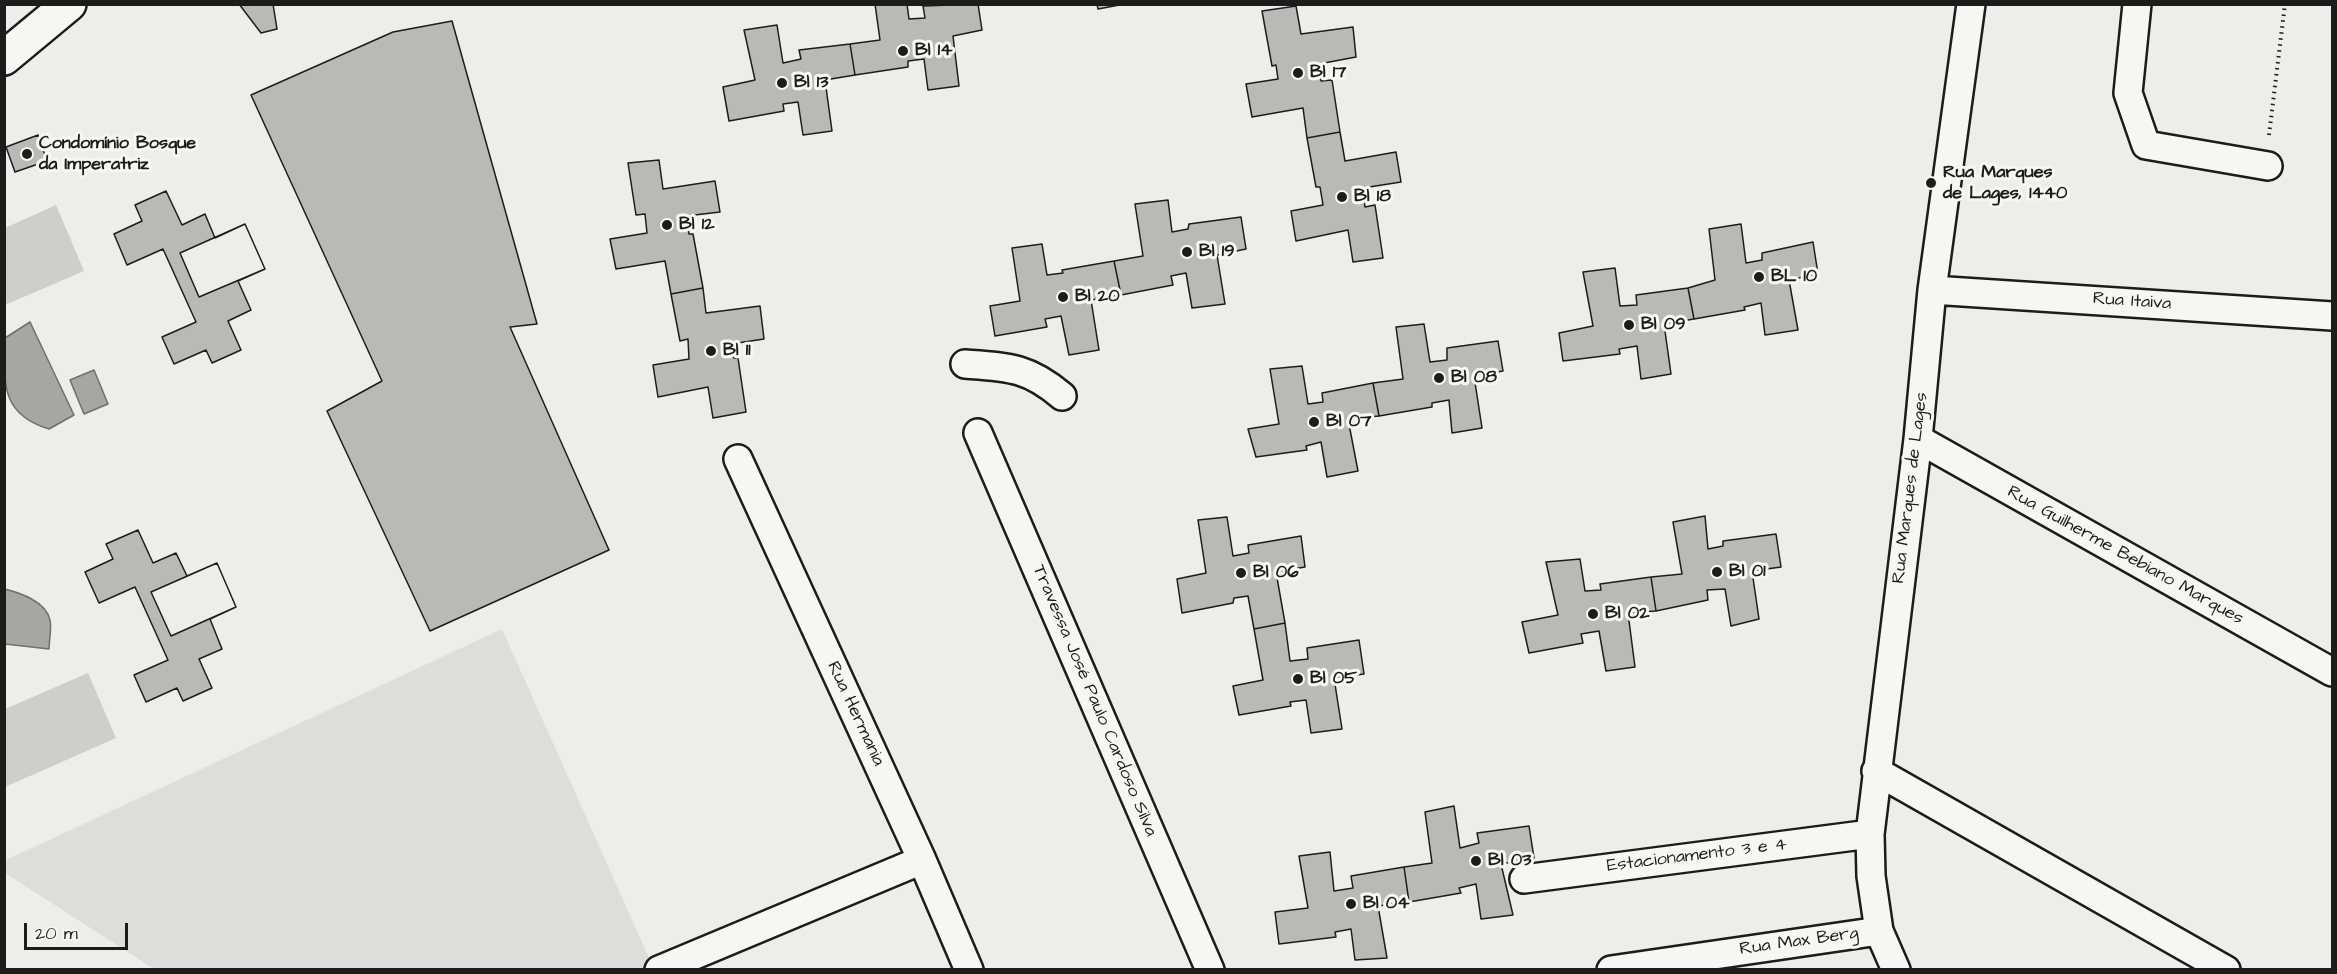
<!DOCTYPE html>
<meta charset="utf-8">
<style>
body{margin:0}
#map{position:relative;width:2337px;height:974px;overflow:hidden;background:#edede9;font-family:"Architects Daughter",sans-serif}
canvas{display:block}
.frame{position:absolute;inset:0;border:6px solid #1c1c1c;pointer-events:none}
.scale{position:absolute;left:24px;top:923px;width:104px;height:27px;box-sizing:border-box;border:3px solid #1c1c1c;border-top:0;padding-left:8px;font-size:18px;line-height:21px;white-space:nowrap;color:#1c1c1c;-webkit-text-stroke:4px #f6f6f2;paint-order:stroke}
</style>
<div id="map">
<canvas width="2337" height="974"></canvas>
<div class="frame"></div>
<div class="scale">20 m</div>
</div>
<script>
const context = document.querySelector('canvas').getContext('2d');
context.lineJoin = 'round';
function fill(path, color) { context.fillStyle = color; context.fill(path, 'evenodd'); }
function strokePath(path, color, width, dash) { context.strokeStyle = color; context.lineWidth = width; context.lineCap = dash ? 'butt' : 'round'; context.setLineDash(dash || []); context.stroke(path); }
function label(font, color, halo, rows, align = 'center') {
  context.font = font + ' "Architects Daughter",sans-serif'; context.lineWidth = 6; context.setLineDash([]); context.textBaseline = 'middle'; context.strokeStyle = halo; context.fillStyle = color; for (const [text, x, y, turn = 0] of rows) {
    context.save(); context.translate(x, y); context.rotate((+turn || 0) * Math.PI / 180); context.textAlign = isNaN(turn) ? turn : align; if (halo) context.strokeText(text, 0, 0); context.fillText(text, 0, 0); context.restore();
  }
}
const built = new Path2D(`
 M502 629 654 969H154L5 873 4 861Z`);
const green = new Path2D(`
 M56 205 84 271 5 305V228Z
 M88 673 116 738 5 787V709Z`);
const water = new Path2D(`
 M30 322 74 415 49 429C0 414 4 383 5 338Z
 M94 370 108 404 84 414 70 380Z
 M5 589C20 593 46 601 50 620 52 628 49 641 49 649L5 644Z`);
const building = new Path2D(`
 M239 4H273L277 29 261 33Z
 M875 4H907L909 19 925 18 923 6 978 4 982 30 953 36 959 86 928 90 924 59 908 61V67L855 75 850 44 880 40Z
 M1097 4H1125L1098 9Z
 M1296 6 1301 34 1353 27 1356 57 1319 64 1321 81 1332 80 1340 132 1307 138 1303 108 1252 117 1246 84 1278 79 1276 65 1272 66 1262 11Z
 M452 21 537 324 510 327 609 550 430 631 327 411 382 381 251 95 393 32Z
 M777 25 783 63 801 59 799 50 850 44 855 75 825 80 832 131 803 135 798 102 783 104 784 111 729 121 723 87 755 80 744 30Z
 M1340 132 1345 161 1396 152 1401 182 1363 188 1365 207 1375 205 1383 258 1353 262 1348 230 1296 241 1291 211 1323 205 1320 187H1316L1307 138Z
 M38 135 47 161 15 172 6 147Z
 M659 160 663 189 715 181 720 212 686 216 689 234H693L703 288 671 294 665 261 616 269 610 239 647 233 645 214 636 215 628 163Z
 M166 191 182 225 205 214 215 238 245 224 265 269 238 281 251 310 228 321 241 350 212 363 206 350 174 364 162 337 196 322 163 249 127 265 114 234 142 221 135 205Z
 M1168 200 1172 232 1188 229 1189 224 1241 217 1246 249 1217 255 1225 304 1192 308 1186 273 1171 276 1173 285 1121 295 1114 261 1143 256 1135 204Z
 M245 224 265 269 199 297 180 253Z
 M1741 224 1746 263 1762 260V253L1813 242 1818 274 1789 280 1798 330 1765 335 1761 303 1744 307 1745 310 1694 319 1688 288 1715 280 1709 229Z
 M1042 244 1047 275 1063 273 1062 270 1114 261 1121 295 1091 300 1099 350 1069 355 1061 316 1045 319 1047 327 995 336 990 306 1020 301 1012 248Z
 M1615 268 1620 306 1637 305 1636 295 1688 288 1694 319 1664 324 1671 374 1641 379 1637 346 1619 349 1620 354 1563 361 1559 333 1593 326 1583 272Z
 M703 288 706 313 760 306 764 339 731 344 734 358H738L746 412 713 418 708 387 658 397 653 365 689 359 688 339 680 341 671 294Z
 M1424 324 1430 362 1447 360V348L1498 341 1503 371 1474 376 1482 428 1452 433 1449 400 1432 403V407L1379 416 1373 383 1403 379 1396 327Z
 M1302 366 1308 404 1323 402 1322 393 1373 383 1379 416 1348 419 1358 471 1327 477 1321 442 1306 446 1307 450 1256 457 1248 429 1279 424 1270 369Z
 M1705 516 1708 549 1723 546V541L1776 534 1781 567 1752 571 1759 619 1731 626 1725 589 1707 590 1708 600 1656 611 1651 577 1682 574 1673 522Z
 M1227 517 1233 556 1249 553 1248 545 1301 536 1305 567 1276 572 1285 623 1254 629 1248 596 1234 598 1233 603 1182 613 1177 579 1206 573 1198 520Z
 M138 530 153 563 176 553 187 576 217 563 236 607 210 619 222 649 199 659 212 688 183 701 177 688 146 702 134 675 168 660 135 587 99 603 85 572 113 559 106 544Z
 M1580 559 1585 591 1601 590 1600 584 1651 577 1656 611 1628 613 1635 667 1606 671 1599 631 1581 634 1583 643 1529 653 1522 622 1558 615 1546 562Z
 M217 563 236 607 171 636 151 592Z
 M1285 623 1290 661 1308 659 1307 648 1359 640 1364 674 1334 678 1342 729 1311 733 1306 700 1290 702 1291 706 1239 715 1233 686 1263 680 1254 629Z
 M1454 806 1460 848 1479 843 1477 833 1529 826 1534 858 1501 864 1513 915 1481 919 1476 884 1459 888 1461 893 1409 902 1404 867 1432 863 1425 812Z
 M1330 852 1334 891 1353 888 1351 876 1404 867 1409 902 1378 906 1387 958 1355 960 1351 929 1335 932 1336 937 1279 944 1275 912 1308 908 1299 856Z`);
const path = new Path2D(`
 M2269 135 2285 4`);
const street = new Path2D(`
 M2137 4 2128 93 2146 145 2268 166
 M1932 290 2332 316
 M965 364C1008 367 1028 367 1062 396
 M978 433 1210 970
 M1918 439 2332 672
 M738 459 922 860 969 970
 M1876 771 2226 970
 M1524 879 1870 834
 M659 970 922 860
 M1611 970 1879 931
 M1896 970 1879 931 1871 876 1870 834 1918 439 1932 290 1971 4`);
const secondary = new Path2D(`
 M4 58 69 4`);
const markers = [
 [903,51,6,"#1c1c1c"],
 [1298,73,6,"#1c1c1c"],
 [782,83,6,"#1c1c1c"],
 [27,154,6,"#1c1c1c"],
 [1931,183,6,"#1c1c1c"],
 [1342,197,6,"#1c1c1c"],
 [667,225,6,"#1c1c1c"],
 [1187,252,6,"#1c1c1c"],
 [1759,277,6,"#1c1c1c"],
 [1063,297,6,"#1c1c1c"],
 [1629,325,6,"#1c1c1c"],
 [711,351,6,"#1c1c1c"],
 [1439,378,6,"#1c1c1c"],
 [1314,422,6,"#1c1c1c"],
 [1717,572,6,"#1c1c1c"],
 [1241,573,6,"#1c1c1c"],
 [1593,614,6,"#1c1c1c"],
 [1298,679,6,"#1c1c1c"],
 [1476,861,6,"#1c1c1c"],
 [1351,904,6,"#1c1c1c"]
];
const poiNames = [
 ["Bl 14",915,51],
 ["Bl 17",1310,73],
 ["Bl 13",794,83],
 ["Condomínio Bosque",39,144],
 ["da Imperatriz",39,165],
 ["Rua Marques",1943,173],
 ["de Lages, 1440",1943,194],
 ["Bl 18",1354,197],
 ["Bl 12",679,225],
 ["Bl 19",1199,252],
 ["BL 10",1771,277],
 ["Bl 20",1075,297],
 ["Bl 09",1641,325],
 ["Bl 11",723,351],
 ["Bl 08",1451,378],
 ["Bl 07",1326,422],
 ["Bl 01",1729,572],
 ["Bl 06",1253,573],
 ["Bl 02",1605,614],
 ["Bl 05",1310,679],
 ["Bl 03",1488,861],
 ["Bl 04",1363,904]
];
const streetNames = [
 ["Rua Itaiva",2132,302,4],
 ["Rua Marques de Lages",1911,488,-83],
 ["Rua Guilherme Bebiano Marques",2125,556,29],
 ["Travessa José Paulo Cardoso Silva",1094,701,67],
 ["Rua Hermania",855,714,65],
 ["Estacionamento 3 e 4",1697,856,-7],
 ["Rua Max Berg",1799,942,-8]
];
fill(built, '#ddddda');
fill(green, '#cececb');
fill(water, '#a6a6a3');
strokePath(water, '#6f6f6d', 1.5);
fill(building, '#b9b9b6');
strokePath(building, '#1c1c1c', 1.5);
strokePath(street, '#1c1c1c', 32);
strokePath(secondary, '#1c1c1c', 38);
strokePath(path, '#1c1c1c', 4, [1.5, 4.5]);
strokePath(street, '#f6f6f2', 27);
strokePath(secondary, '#f6f6f2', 33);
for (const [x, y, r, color] of markers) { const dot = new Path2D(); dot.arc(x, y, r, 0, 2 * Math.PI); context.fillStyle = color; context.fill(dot); strokePath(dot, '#f6f6f2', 2); }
label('bold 18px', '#1c1c1c', '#f6f6f2', poiNames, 'left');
label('18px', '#1c1c1c', '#f6f6f2', streetNames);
</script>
